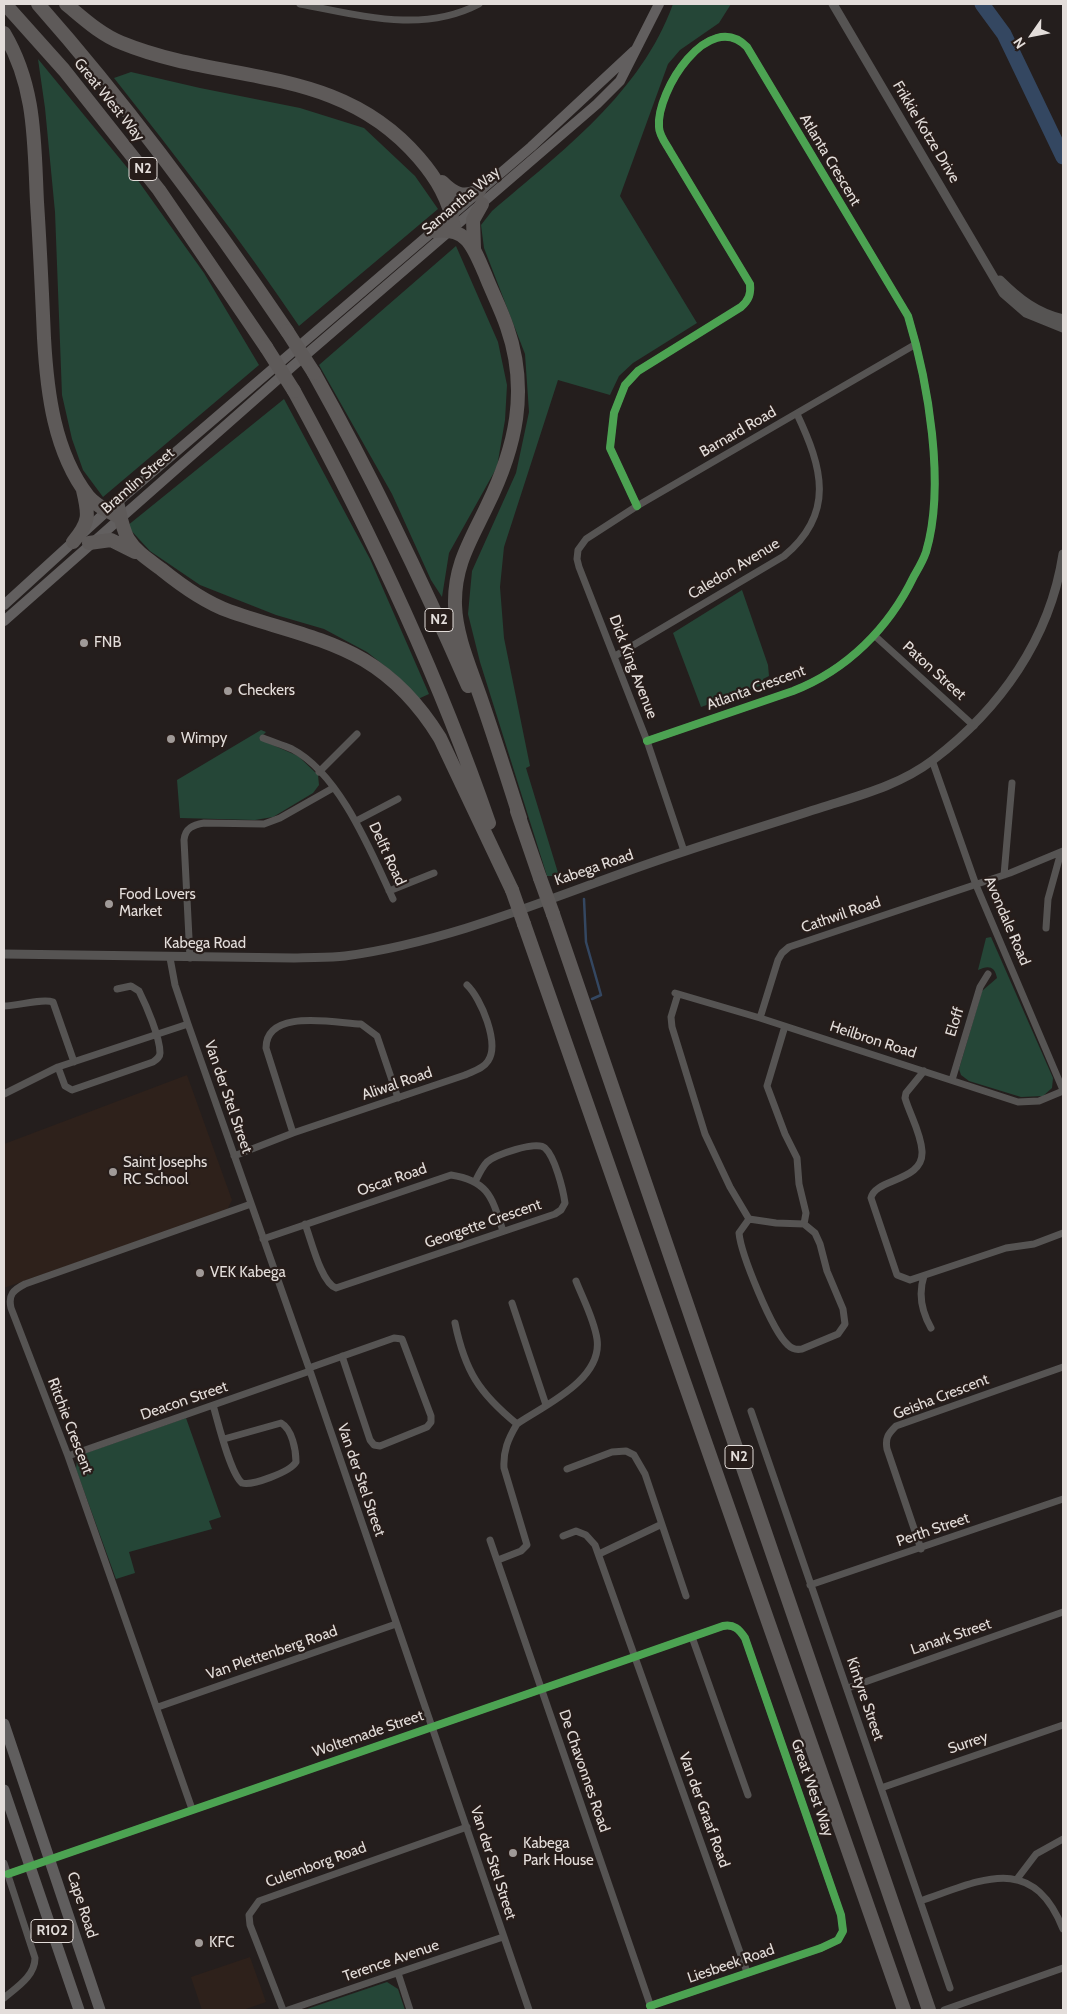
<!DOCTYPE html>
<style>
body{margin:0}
#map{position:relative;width:1067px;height:2014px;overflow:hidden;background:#241e1d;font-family:Cabin,sans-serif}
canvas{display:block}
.frame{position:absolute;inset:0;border:5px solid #e3ddda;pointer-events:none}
.north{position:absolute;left:1007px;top:10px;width:50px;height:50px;-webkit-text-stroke:4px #271d1a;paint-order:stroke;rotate:237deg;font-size:14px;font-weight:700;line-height:20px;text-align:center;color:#e3ddda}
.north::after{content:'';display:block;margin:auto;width:18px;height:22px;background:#e3ddda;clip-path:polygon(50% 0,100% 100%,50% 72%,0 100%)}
</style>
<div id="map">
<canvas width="1067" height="2014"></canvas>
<div class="frame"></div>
<div class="north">N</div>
</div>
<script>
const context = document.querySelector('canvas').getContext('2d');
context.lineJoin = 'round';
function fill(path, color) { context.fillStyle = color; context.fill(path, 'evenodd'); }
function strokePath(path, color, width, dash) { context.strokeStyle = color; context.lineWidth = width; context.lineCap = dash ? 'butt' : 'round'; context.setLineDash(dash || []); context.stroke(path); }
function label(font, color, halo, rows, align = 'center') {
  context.font = font + ' Cabin,sans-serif'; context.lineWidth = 4.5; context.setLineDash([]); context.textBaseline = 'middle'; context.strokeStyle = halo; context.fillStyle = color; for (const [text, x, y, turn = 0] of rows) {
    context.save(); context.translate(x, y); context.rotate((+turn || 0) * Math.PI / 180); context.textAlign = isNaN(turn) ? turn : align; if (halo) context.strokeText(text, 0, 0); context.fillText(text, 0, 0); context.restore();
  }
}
const built = new Path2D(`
 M187 1075 232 1200 227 1210 4 1288V1144Z
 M250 1957 266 2002 243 2010H202L191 1977Z`);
const green = new Path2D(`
 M673 4H731L719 23 680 50 668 64 620 196 697 323 633 363 619 376 610 395 558 380 504 547 500 587 504 638 530 766 526 768 559 876H547L480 662 468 614 472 571 516 473 529 412 525 354 484 248 481 225 492 211C561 152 641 93 673 4Z
 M38 59 139 182 204 273 259 365 103 497 83 470 72 439 62 395 55 212 45 108Z
 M131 72 200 88 300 108 364 128 415 176 438 209 299 326C241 240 178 159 114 78Z
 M456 246 498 342 507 385 505 420 497 467 449 553 442 597 431 580 392 494 319 365Z
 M284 399 370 559 429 694 418 699 395 674 367 652 324 629 276 615 200 585 150 551 127 526Z
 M742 590 768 665 769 676 763 679 765 684 701 707 673 633Z
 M261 730 266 732 259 739 298 756 318 775 319 785 313 793 273 817 255 820 180 818 177 780Z
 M991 937 1053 1078 1052 1088 1043 1096 1021 1097 969 1081 961 1075 959 1069 982 991 997 978C995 966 988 965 978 970L986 938Z
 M186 1418 221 1517 209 1521 212 1529 129 1552 135 1573 116 1579 76 1469 77 1460 83 1454Z
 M387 1982 398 1989 405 2010H304Z`);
const stream = new Path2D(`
 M584 899 586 942 601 995 592 999`);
const river = new Path2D(`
 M982 4 1004 34 1063 157`);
const minor = new Path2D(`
 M300 4C360 15 422 34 479 4
 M637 506 610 448 614 413 625 385 638 371 741 307C749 300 751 294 750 284L670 151C666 144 659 135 659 127 656 91 709 8 747 47L908 316C928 382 946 485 926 552 923 561 918 569 914 576 889 628 847 670 793 691L647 741
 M875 636 974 726
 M615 656 784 556C836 513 822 467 797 414
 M263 738C273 742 283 745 292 749 340 774 371 852 393 899
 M932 760 976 885 1063 1090
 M319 772 357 734
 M356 821 398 799
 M684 851 647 741 579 567 577 559 578 550 586 539 637 506 916 344
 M1004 875 1012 783
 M389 891 434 873
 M1046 928 1048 899 1061 852
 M170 958 175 985 188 1024 310 1371 529 2010
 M190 958 184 840C185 828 193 825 204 823L264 824 280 818 333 788
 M675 993 760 1018 1018 1102 1039 1101 1063 1091
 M678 994 671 1017 672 1027 705 1134 730 1187 749 1219 776 1223 804 1224 815 1233 820 1244 827 1271 843 1309 845 1324 838 1334 802 1349C797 1350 792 1349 788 1345 772 1331 741 1254 739 1233L749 1219
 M4 1006C17 1006 43 998 53 1002L74 1062
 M760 1018 778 960 782 953 789 947 1010 873 1063 851
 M785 1026 767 1086 785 1134 797 1158 799 1184 806 1213 804 1224
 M58 1067 65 1086 72 1090 153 1062C157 1059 160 1057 160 1053 160 1037 146 1005 139 991L131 986 117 989
 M924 1071 906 1093 905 1098C910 1115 921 1133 922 1151 924 1182 875 1178 871 1198L897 1275 910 1280 1006 1248 1034 1244 1063 1233
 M952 1080 980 987 988 974
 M4 1094 58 1067 188 1024
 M293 1133 266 1048C266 1008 335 1023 361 1024L377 1036 398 1098
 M234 1156 293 1133 465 1075C473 1071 483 1069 488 1061 500 1044 481 998 467 985
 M305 1224C311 1239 321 1283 336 1288L555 1214 561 1210 565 1203C563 1189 555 1157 545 1148 537 1140 495 1155 487 1162 482 1167 478 1176 475 1182
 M263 1239 451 1175C489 1181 492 1198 503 1231
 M924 1276C918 1294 922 1312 931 1328
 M512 1303 546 1405
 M455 1323C465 1371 479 1393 517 1424
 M309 1368 394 1338 402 1339 431 1416V1422L427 1427 380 1446 374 1445 370 1440 342 1356
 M213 1405C218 1422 230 1473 242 1483 252 1486 290 1472 296 1462 296 1450 292 1429 281 1423L224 1439
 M751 1411 950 1988
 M68 1456 310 1371
 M567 1469 612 1452 626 1451 634 1455 645 1474 686 1596
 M563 1536 576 1531 586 1535 595 1545 747 1972
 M490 1540 652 2010
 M921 1549 887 1449C885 1438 888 1434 896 1426L1063 1367
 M599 1554 660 1525
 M498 1560 521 1551 527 1545 504 1468C503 1451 508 1439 517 1424 543 1406 603 1380 597 1339 594 1319 583 1299 576 1281
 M810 1585 1063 1499
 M692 1637 748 1795
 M848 1688 1063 1612
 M158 1707 396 1624
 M881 1788 1063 1725
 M192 1809 68 1456 11 1308C8 1295 13 1290 25 1284L251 1204
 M4 1863 35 1958C35 1976 17 1987 4 1998
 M8 1874 640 1655 723 1626C734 1624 739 1629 745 1638L841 1915 843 1931 838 1940 821 1948 650 2006
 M1017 1879 1036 1854 1063 1839
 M920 1901C980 1881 1032 1851 1063 1929
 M398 1973 410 2010
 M283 2010 250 1925 249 1915 259 1901 467 1827
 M288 2010 503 1937
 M944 2010 1063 1968`);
const tertiary = new Path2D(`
 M833 4 1003 293 1026 313 1063 328
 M1000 280C1019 299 1037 313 1063 319
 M4 954 294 958C311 957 329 958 345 956 463 940 574 887 686 851 731 836 777 822 823 807 861 795 900 785 933 760 1000 709 1050 639 1063 554`);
const secondary = new Path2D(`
 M4 605 107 511 531 147 634 51
 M4 621 294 365 597 104 620 81 659 4`);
const primary = new Path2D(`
 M4 1724 100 2010
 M4 1790 79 2010`);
const motorway = new Path2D(`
 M5 4 64 70 159 190 266 347
 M38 4C129 107 210 217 287 331
 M66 4C83 18 101 35 122 43 225 85 338 63 419 158 437 179 449 199 454 227
 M4 33C36 87 34 141 37 202 40 247 42 292 44 338 47 392 54 452 88 496 96 506 108 511 119 517
 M442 182C454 194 463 198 479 191
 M434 231C468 227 473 247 485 274 492 292 501 309 507 327 529 390 516 447 487 506 471 540 454 565 455 605 456 636 470 667 480 696 494 736 507 777 520 818
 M474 248 473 220 482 204
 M314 373C371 475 421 578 468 686
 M294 391C370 530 437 672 489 823
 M117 502C120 514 122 528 128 539 136 552 149 560 161 569 182 586 204 602 229 611 273 627 323 636 364 660 396 679 421 707 440 738L512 890
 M73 542C90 522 89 515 83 490
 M89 543 111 540 135 552
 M517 811 540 878
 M553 914 929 2010
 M524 924 904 2010`);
const motorwayBridge = new Path2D(`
 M287 331 314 373
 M266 347 294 391
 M540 878 553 914
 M512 890 524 924`);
const cycleway = new Path2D(`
 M637 506 610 448 614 413 625 385 638 371 741 307C749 300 751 294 750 284L670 151C666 144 659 135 659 127 656 91 709 8 747 47L908 316C928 382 946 485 926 552 923 561 918 569 914 576 889 628 847 670 793 691L647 741
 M8 1874 640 1655 723 1626C734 1624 739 1629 745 1638L841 1915 843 1931 838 1940 821 1948 650 2006`);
const markers = [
 [84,643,5,"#a09a98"],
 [228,691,5,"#a09a98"],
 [171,739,5,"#a09a98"],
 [109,904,5,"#a09a98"],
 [113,1172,5,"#a09a98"],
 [200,1273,5,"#a09a98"],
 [513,1853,5,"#a09a98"],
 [199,1943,5,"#a09a98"]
];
const shields = [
 [143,169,28],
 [439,620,28],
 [739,1457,28],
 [52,1931,42]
];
const shieldNames = [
 ["N2",143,169],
 ["N2",439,620],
 ["N2",739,1457],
 ["R102",52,1931]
];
const streetNames = [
 ["Great West Way",109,100,51],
 ["Frikkie Kotze Drive",926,132,59],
 ["Atlanta Crescent",830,160,59],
 ["Samantha Way",461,201,-40],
 ["Barnard Road",738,432,-30],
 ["Bramlin Street",138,481,-41],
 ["Caledon Avenue",734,569,-31],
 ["Dick King Avenue",633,667,69],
 ["Paton Street",934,671,42],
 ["Atlanta Crescent",756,688,-20],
 ["Delft Road",387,854,65],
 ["Kabega Road",594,868,-19],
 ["Cathwil Road",841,915,-19],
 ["Avondale Road",1007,921,67],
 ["Kabega Road",205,944],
 ["Eloff",955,1022,-73],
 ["Heilbron Road",873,1040,18],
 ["Aliwal Road",397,1084,-19],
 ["Van der Stel Street",228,1097,71],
 ["Oscar Road",392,1180,-19],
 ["Georgette Crescent",483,1224,-19],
 ["Geisha Crescent",941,1397,-21],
 ["Deacon Street",184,1401,-19],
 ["Ritchie Crescent",70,1426,69],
 ["Van der Stel Street",361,1480,71],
 ["Perth Street",933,1530,-19],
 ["Lanark Street",951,1637,-19],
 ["Van Plettenberg Road",272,1653,-19],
 ["Kintyre Street",865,1699,71],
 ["Woltemade Street",368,1734,-19],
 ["Surrey",968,1743,-19],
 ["De Chavonnes Road",584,1771,71],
 ["Great West Way",812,1788,71],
 ["Van der Graaf Road",704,1810,70],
 ["Van der Stel Street",493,1863,72],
 ["Culemborg Road",316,1865,-20],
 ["Cape Road",82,1905,72],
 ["Terence Avenue",391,1961,-19],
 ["Liesbeek Road",731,1964,-19]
];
const poiNames = [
 ["FNB",94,643],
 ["Checkers",238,691],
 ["Wimpy",181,739],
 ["Food Lovers",119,895],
 ["Market",119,912],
 ["Saint Josephs",123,1163],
 ["RC School",123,1180],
 ["VEK Kabega",210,1273],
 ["Kabega",523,1844],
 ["Park House",523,1861],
 ["KFC",209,1943]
];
fill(built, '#2e211b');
fill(green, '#254637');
strokePath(stream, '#344761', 2.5);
strokePath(river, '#344761', 15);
strokePath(minor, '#565453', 7);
strokePath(tertiary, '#565453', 9);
strokePath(secondary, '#625f5f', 10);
strokePath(primary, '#605e5e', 11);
strokePath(motorway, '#5e5a59', 14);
strokePath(motorwayBridge, '#5e5a59', 14);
strokePath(cycleway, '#4ca352', 8);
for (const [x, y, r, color] of markers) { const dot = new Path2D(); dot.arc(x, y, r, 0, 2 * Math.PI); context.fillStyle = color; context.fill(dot); strokePath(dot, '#271d1a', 2); }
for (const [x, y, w] of shields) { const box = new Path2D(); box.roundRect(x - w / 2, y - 11.5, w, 23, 4); context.fillStyle = '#271d1a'; context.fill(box); strokePath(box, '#e3ddda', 1); }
label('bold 14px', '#e3ddda', null, shieldNames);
label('15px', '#e3ddda', '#271d1a', streetNames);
label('15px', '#e3ddda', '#271d1a', poiNames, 'left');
</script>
